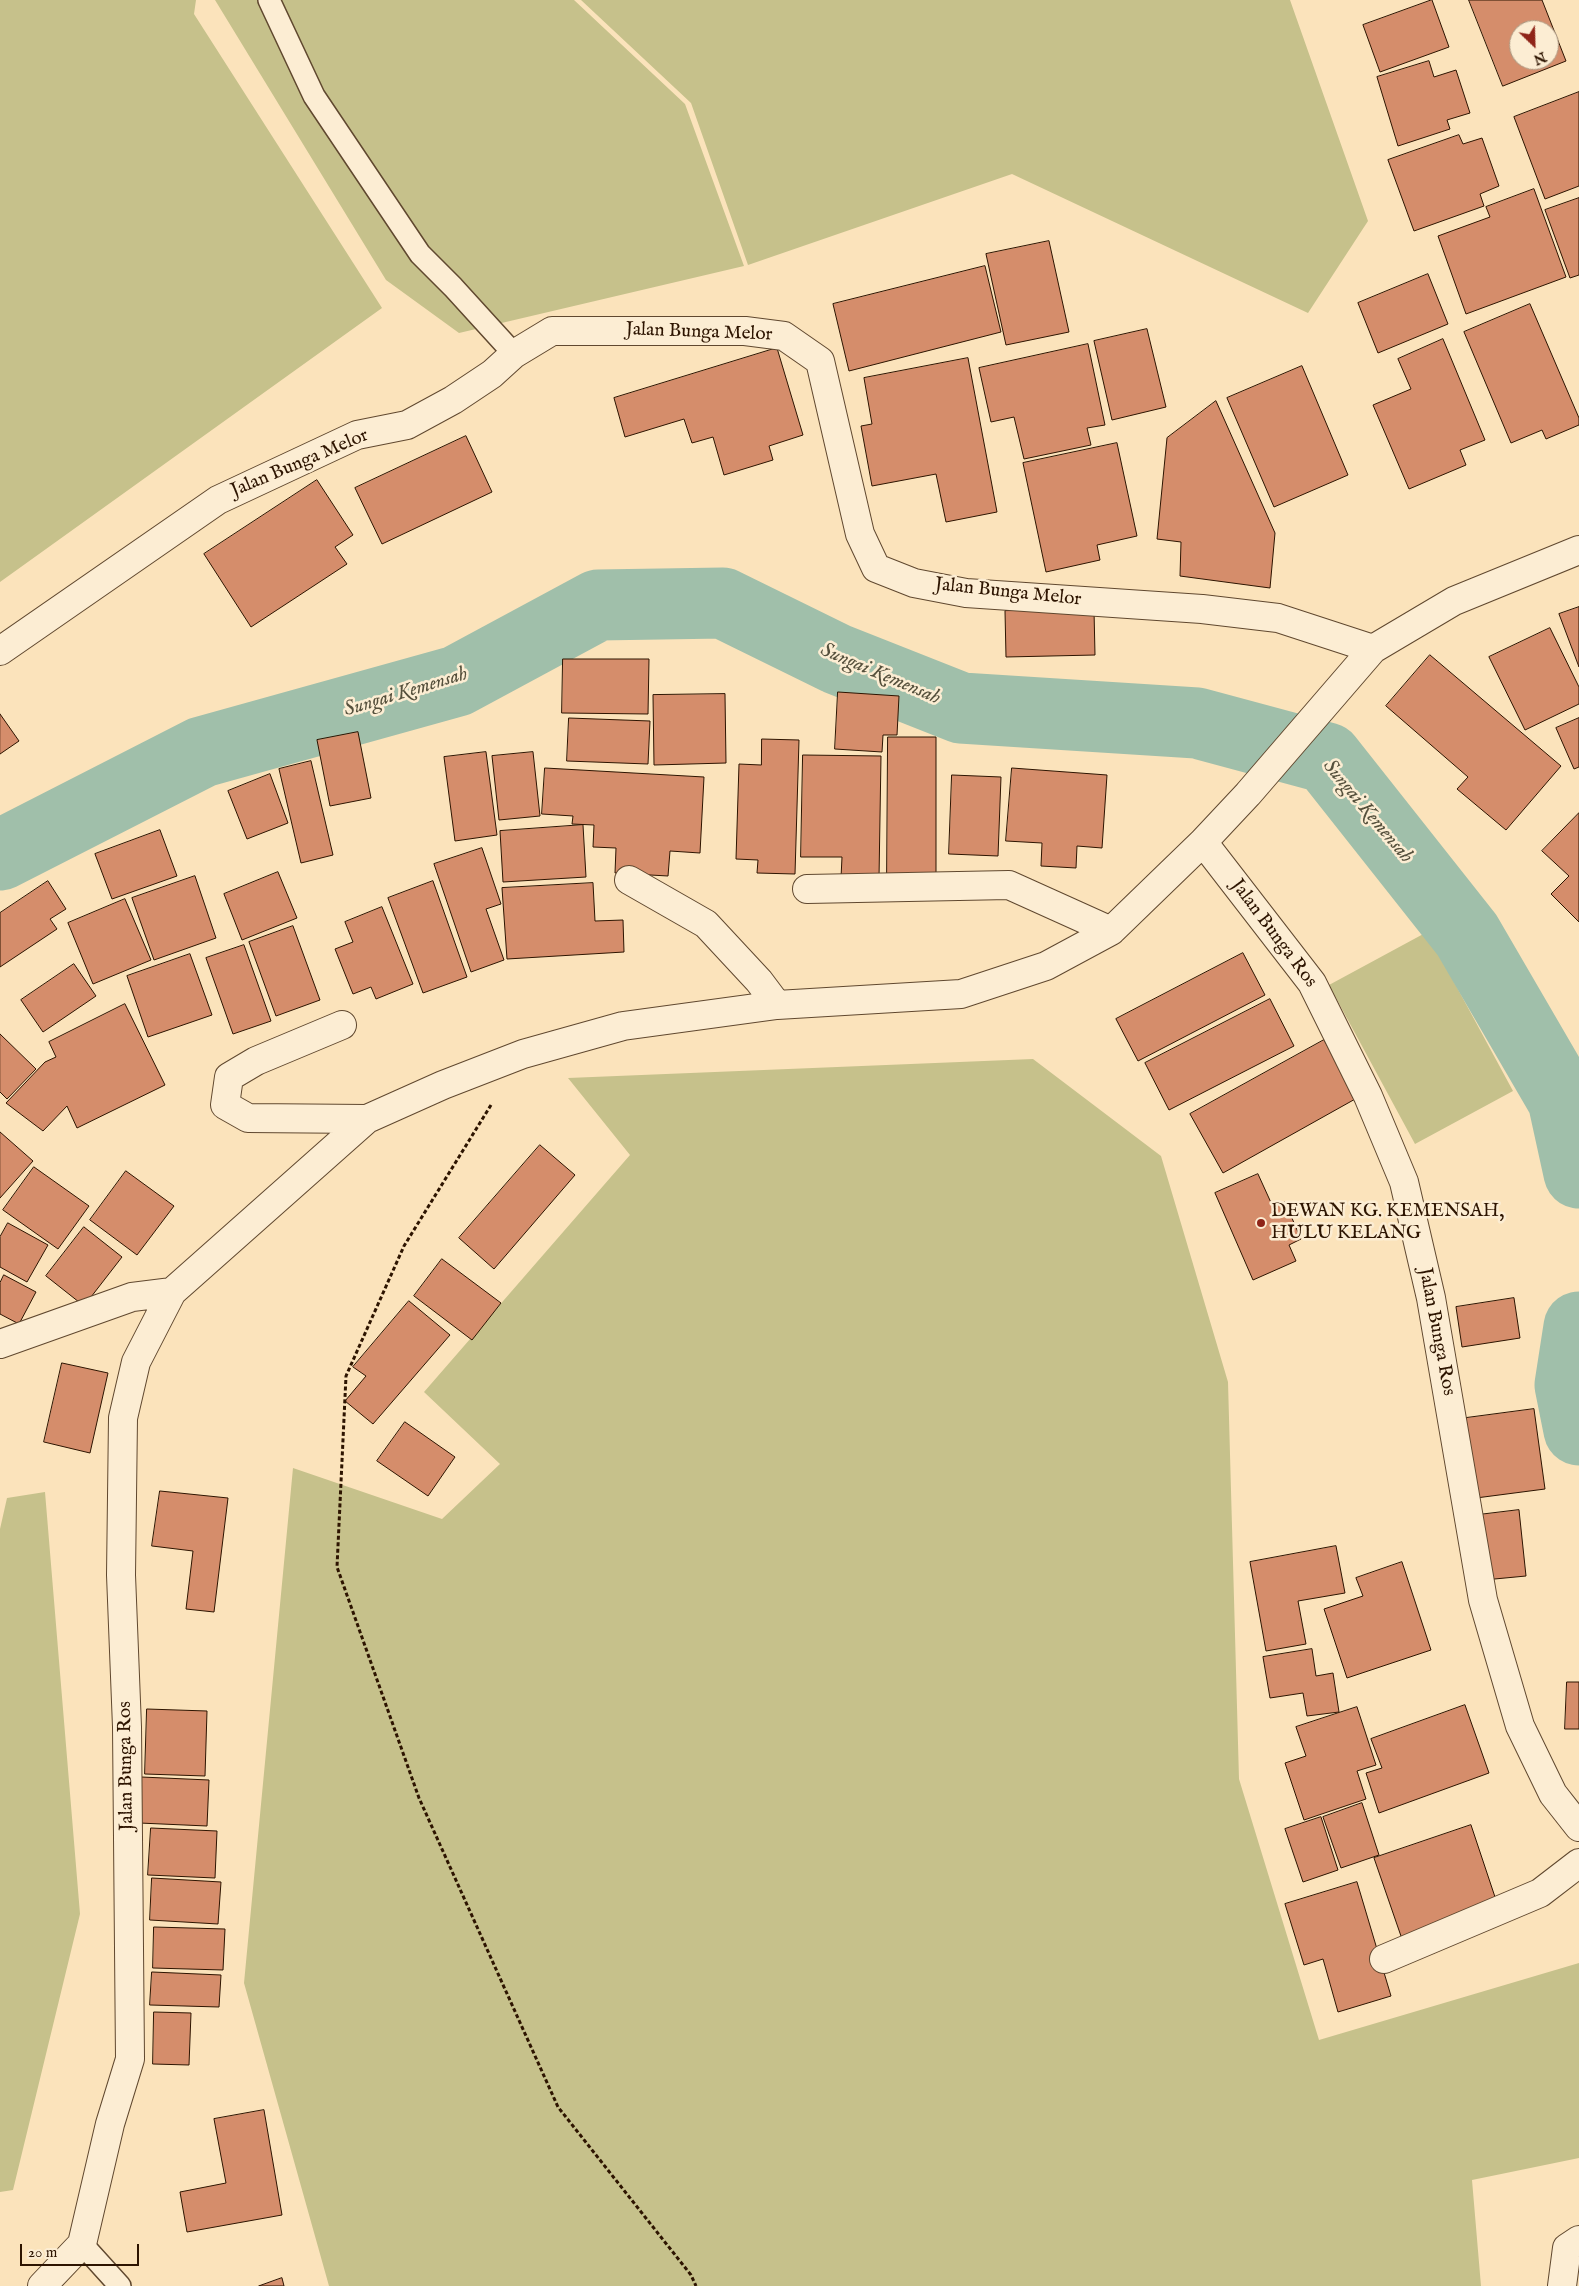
<!DOCTYPE html>
<style>
body{margin:0}
#map{position:relative;width:1579px;height:2286px;overflow:hidden;background:#fbe3bb;font-family:"IM FELL English",serif}
canvas{display:block}
.north{position:absolute;left:1509px;top:20px;width:50px;height:50px;box-sizing:border-box;background:#fcedd3;border:1px solid #a9967f;border-radius:50%;rotate:156deg;font-size:14px;font-weight:700;line-height:20px;text-align:center;color:#2d1400}
.north::after{content:'';display:block;margin:auto;width:18px;height:22px;background:#8f2418;clip-path:polygon(50% 0,100% 100%,50% 72%,0 100%)}
.scale{position:absolute;left:20px;top:2244px;width:119px;height:22px;box-sizing:border-box;border:2px solid #2d1400;border-top:0;padding-left:6px;font-size:15px;line-height:18px;white-space:nowrap;color:#2d1400;-webkit-text-stroke:4px #fcedd3;paint-order:stroke}
</style>
<div id="map">
<canvas width="1579" height="2286"></canvas>
<div class="north">N</div>
<div class="scale">20 m</div>
</div>
<script>
const context = document.querySelector('canvas').getContext('2d');
context.lineJoin = 'round';
function fill(path, color) { context.fillStyle = color; context.fill(path, 'evenodd'); }
function strokePath(path, color, width, dash) { context.strokeStyle = color; context.lineWidth = width; context.lineCap = dash ? 'butt' : 'round'; context.setLineDash(dash || []); context.stroke(path); }
function label(font, color, halo, rows, align = 'center') {
  context.font = font + ' "IM FELL English",serif'; context.lineWidth = 5; context.setLineDash([]); context.textBaseline = 'middle'; context.strokeStyle = halo; context.fillStyle = color; for (const [text, x, y, turn = 0] of rows) {
    context.save(); context.translate(x, y); context.rotate((+turn || 0) * Math.PI / 180); context.textAlign = isNaN(turn) ? turn : align; if (halo) context.strokeText(text, 0, 0); context.fillText(text, 0, 0); context.restore();
  }
}
const green = new Path2D(`
 M0 0H196L194 14 382 308 0 582Z
 M215 0H574L685 104 744 266 459 333 386 280Z
 M581 0H1290L1368 221 1308 313 1012 174 748 265 691 103Z
 M1427 932 1513 1091 1415 1144 1329 985Z
 M1033 1059 1161 1156 1228 1382 1239 1779 1319 2040 1579 1963V2158L1472 2180 1481 2286H329L244 1983 293 1468 442 1519 500 1464 424 1392 630 1155 568 1078Z
 M45 1492 80 1914 13 2190 0 2192V1529L7 1498Z`);
const river = new Path2D(`
 M0 855 202 752 457 681 598 605 723 603 837 659 961 708 1197 723 1327 758 1467 935 1563 1100 1579 1173
 M1579 1327 1570 1385 1579 1430`);
const building = new Path2D(`
 M1432 0 1449 47 1380 72 1363 25Z
 M1469 0H1542L1566 61 1503 86ZM1519 30H1549V60H1519Z
 M1429 61 1434 77 1456 70 1470 113 1447 120 1450 129 1398 146 1377 77Z
 M1579 92V186L1545 199 1514 117Z
 M1459 135 1463 144 1482 138 1499 186 1480 194 1484 206 1414 231 1388 160Z
 M1534 189 1566 277 1466 314 1438 236 1490 217 1486 207Z
 M1579 198V275L1570 278 1545 210Z
 M1049 241 1069 332 1006 345 986 254Z
 M985 266 1001 332 849 371 833 304Z
 M1428 274 1448 324 1378 353 1358 303Z
 M1530 304 1579 418V425L1546 439 1542 430 1511 443 1464 332Z
 M1147 329 1166 407 1112 420 1094 341Z
 M1443 339 1485 440 1460 450 1466 465 1409 489 1373 405 1411 389 1398 359Z
 M1088 344 1105 425 1087 428 1091 445 1024 459 1014 417 991 422 979 368Z
 M777 348 803 435 769 446 773 460 724 475 713 437 692 443 684 419 625 437 614 398Z
 M968 358 997 512 946 522 936 474 872 486 861 426 872 424 864 378Z
 M1302 366 1348 475 1274 507 1227 398Z
 M1216 401 1275 533 1270 588 1180 576 1181 542 1157 539 1167 438Z
 M466 436 492 492 382 544 355 488Z
 M1117 443 1137 536 1097 545 1100 560 1046 572 1023 463Z
 M317 480 353 535 335 547 347 564 251 627 204 554Z
 M1579 607V667L1559 614Z
 M1094 610 1095 655 1006 657 1005 611Z
 M1550 628 1579 687V704L1525 730 1489 657Z
 M1430 655 1561 766 1506 830 1457 789 1468 777 1386 706Z
 M563 659H649L648 714 562 713Z
 M838 692 899 696 897 735H883L882 752 835 749Z
 M725 694 726 763 654 765 653 695Z
 M0 714 19 741 0 754Z
 M569 718 650 721 648 764 567 761Z
 M1579 718V767L1574 769 1556 728Z
 M358 732 371 798 330 806 317 740Z
 M888 737H936V877H887Z
 M762 739 799 740 795 874 757 873 758 860 736 859 739 764 761 765Z
 M486 752 497 835 455 841 444 757Z
 M533 752 540 816 499 820 492 756Z
 M803 755 881 756 879 878H841L842 857H801Z
 M311 761 333 855 301 863 279 769Z
 M545 768 704 777 700 853 670 851 668 876 615 873 616 848 593 847 594 825 572 824 573 816 542 814Z
 M1012 768 1107 775 1102 848 1077 846 1076 868 1041 866 1042 843 1006 841Z
 M270 774 288 823 247 839 228 791Z
 M952 775 1001 777 998 856 949 854Z
 M1579 813V922L1551 894 1569 876 1542 851Z
 M583 825 586 877 503 882 500 831Z
 M160 830 177 876 112 899 95 854Z
 M482 848 501 904 486 909 504 960 471 972 434 864Z
 M278 872 297 918 242 940 224 894Z
 M195 876 216 938 154 960 132 898Z
 M48 881 66 909 50 919 57 929 0 967V913Z
 M433 881 467 977 423 993 388 898Z
 M593 883 595 921 623 920 624 952 507 959 502 888Z
 M125 899 151 960 93 984 68 923Z
 M382 907 413 984 376 999 371 987 353 994 335 949 353 942 345 922Z
 M293 926 320 1000 276 1016 249 942Z
 M244 945 271 1021 233 1034 206 958Z
 M1243 953 1265 995 1138 1061 1116 1019Z
 M190 954 212 1015 148 1037 127 976Z
 M74 964 96 996 43 1032 21 1000Z
 M1270 999 1294 1046 1169 1110 1145 1063Z
 M125 1004 165 1085 77 1128 67 1106 43 1131 6 1103 45 1062 56 1057 49 1042Z
 M0 1034 36 1069 7 1099 0 1092Z
 M1324 1040 1357 1098 1223 1173 1190 1114Z
 M0 1132 33 1161 0 1198Z
 M540 1145 575 1175 494 1269 459 1238Z
 M34 1167 89 1206 58 1249 3 1210Z
 M126 1171 174 1206 137 1255 90 1220Z
 M1258 1174 1273 1207 1285 1202 1301 1239 1289 1245 1296 1261 1253 1280 1215 1193Z
 M8 1223 48 1245 27 1282 0 1267V1237Z
 M84 1227 122 1257 84 1306 46 1276Z
 M442 1259 501 1303 472 1340 414 1296Z
 M4 1275 36 1292 19 1324 0 1314V1283Z
 M1514 1298 1520 1338 1462 1347 1456 1307Z
 M409 1301 450 1335 373 1424 345 1401 366 1376 353 1367Z
 M62 1363 108 1373 90 1453 44 1442Z
 M1534 1409 1545 1489 1476 1498 1466 1418Z
 M405 1422 455 1457 428 1496 377 1461Z
 M160 1491 228 1498 214 1612 186 1609 193 1551 152 1546Z
 M1519 1510 1526 1576 1484 1580 1478 1515Z
 M1336 1546 1345 1593 1298 1601 1306 1644 1266 1651 1250 1562Z
 M1402 1562 1431 1650 1347 1678 1324 1609 1363 1596 1356 1578Z
 M1312 1649 1316 1676 1333 1673 1339 1712 1307 1716 1303 1693 1270 1698 1263 1657Z
 M1567 1682H1579V1729H1565Z
 M1465 1705 1489 1773 1379 1813 1366 1773 1382 1768 1371 1739Z
 M1357 1707 1376 1765 1357 1771 1366 1799 1304 1820 1285 1763 1306 1756 1296 1727Z
 M147 1709 207 1711 205 1776 145 1774Z
 M141 1777 209 1780 207 1826 139 1823Z
 M1362 1803 1379 1855 1341 1868 1323 1817Z
 M1321 1817 1338 1870 1303 1882 1285 1829Z
 M1471 1825 1498 1906 1402 1939 1374 1858Z
 M151 1828 217 1831 215 1878 148 1875Z
 M152 1878 221 1882 218 1924 150 1920Z
 M1357 1882 1391 1996 1338 2012 1323 1959 1304 1965 1285 1904Z
 M154 1927 225 1929 223 1970 153 1968Z
 M152 1972 221 1975 219 2007 150 2005Z
 M154 2012 191 2013 189 2065 153 2064Z
 M264 2110 282 2215 187 2232 180 2192 226 2183 214 2119Z
 M282 2278 284 2286H259Z`);
const path = new Path2D(`
 M491 1105 404 1246 346 1376 337 1567 419 1798 558 2107 691 2275 696 2286`);
const service = new Path2D(`
 M269 0 314 96 420 254 453 287 514 354
 M82 2244 120 2286`);
const minor = new Path2D(`
 M0 651 218 500 357 435 407 425 453 400 492 374 514 354 552 331H745L784 336 820 361 860 534 876 568 914 583 966 593 1202 609 1278 618 1373 649
 M1203 842 1312 983 1368 1096 1404 1182 1431 1298 1483 1600 1520 1726 1553 1794 1579 1827
 M629 880 706 924 759 981 777 1005
 M807 889 1009 885 1111 931
 M342 1025 256 1061 229 1077 225 1105 248 1118 367 1119
 M0 1344 132 1297 172 1292 367 1119 443 1085 523 1054 623 1026 777 1005 961 994 1046 966 1111 931 1203 842 1248 794 1373 649 1454 601 1579 550
 M1384 1959 1540 1893 1579 1863
 M42 2286 82 2244 110 2124 130 2059 127 1727 121 1575 123 1418 136 1362 172 1292
 M1562 2286 1567 2248 1579 2240`);
const markers = [
 [1261,1223,5,"#8f2418"]
];
const streetNames = [
 ["Jalan Bunga Melor",699,333,2],
 ["Jalan Bunga Melor",300,464,-23],
 ["Jalan Bunga Melor",1008,593,6],
 ["Jalan Bunga Ros",1273,934,53],
 ["Jalan Bunga Ros",1436,1332,79],
 ["Jalan Bunga Ros",127,1766,-91]
];
const poiNames = [
 ["DEWAN KG. KEMENSAH,",1271,1212],
 ["HULU KELANG",1271,1234]
];
const waterNames = [
 ["Sungai Kemensah",880,675,23],
 ["Sungai Kemensah",406,693,-17],
 ["Sungai Kemensah",1367,812,50]
];
fill(green, '#c6c18b');
strokePath(river, '#a0bfaa', 71);
fill(building, '#d58d6b');
strokePath(building, '#2d1400', 1);
strokePath(service, '#60482f', 24);
strokePath(minor, '#60482f', 30);
strokePath(path, '#2d1400', 3, [4, 2.5]);
strokePath(service, '#fcedd3', 21);
strokePath(minor, '#fcedd3', 28);
for (const [x, y, r, color] of markers) { const dot = new Path2D(); dot.arc(x, y, r, 0, 2 * Math.PI); context.fillStyle = color; context.fill(dot); strokePath(dot, '#fcedd3', 2); }
label('19px', '#2d1400', '#fcedd3', streetNames);
label('19px', '#2d1400', '#fcedd3', poiNames, 'left');
label('italic 20px', '#55503c', '#fcedd3', waterNames);
</script>
